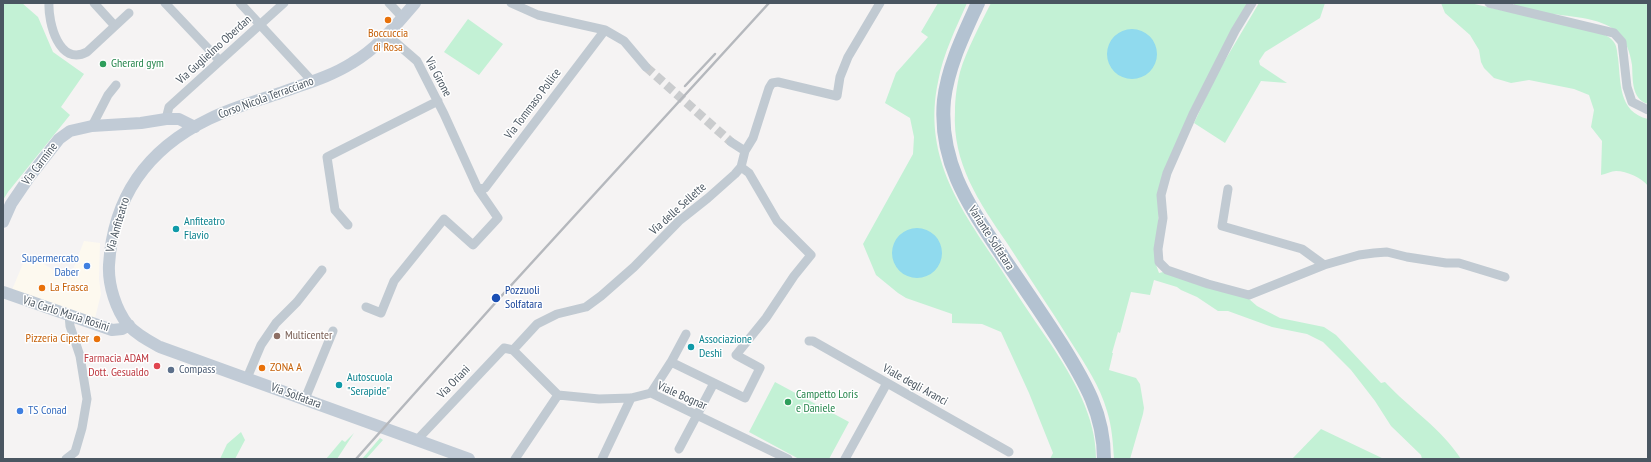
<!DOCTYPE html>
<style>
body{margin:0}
#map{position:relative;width:1651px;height:462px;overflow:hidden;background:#f5f3f3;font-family:"PT Sans Narrow",sans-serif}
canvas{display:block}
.frame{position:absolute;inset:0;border:4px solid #4a5661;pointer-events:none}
</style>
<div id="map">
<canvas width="1651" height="462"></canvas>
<div class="frame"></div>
</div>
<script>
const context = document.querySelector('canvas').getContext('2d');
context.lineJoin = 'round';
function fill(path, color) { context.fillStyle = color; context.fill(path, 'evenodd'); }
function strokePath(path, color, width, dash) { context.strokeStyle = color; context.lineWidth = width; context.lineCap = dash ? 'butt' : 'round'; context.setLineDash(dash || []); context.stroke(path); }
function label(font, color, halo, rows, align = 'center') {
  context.font = font + ' "PT Sans Narrow",sans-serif'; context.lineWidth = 3; context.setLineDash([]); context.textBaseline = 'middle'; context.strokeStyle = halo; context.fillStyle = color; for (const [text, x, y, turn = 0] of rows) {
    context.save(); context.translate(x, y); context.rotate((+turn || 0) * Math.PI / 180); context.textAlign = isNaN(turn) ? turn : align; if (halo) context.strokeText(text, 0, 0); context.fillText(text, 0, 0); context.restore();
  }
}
const commercial = new Path2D(`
 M84 241 100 243 99 279 101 294 95 318 12 290 24 261 36 259 69 280Z`);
const green = new Path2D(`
 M3 3H22L38 17 53 52 84 74 61 107 70 115 8 192 3 200Z
 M938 3H967C956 28 943 54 938 82 923 153 957 204 995 260 1013 288 1031 316 1050 343 1073 378 1096 416 1096 459H1050L1053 453 1029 393 1001 332 982 324 952 323V314L906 298 898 293 876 275 863 244 913 154 914 137 910 118 885 103 896 73 928 37 921 32Z
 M991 3H1249L1162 175 1155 262 1159 273 1163 272 1249 299 1257 306 1280 318 1324 327 1336 335 1381 383 1385 382C1409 408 1442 429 1461 459H1422L1421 455 1391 426 1375 401 1351 370 1323 342 1307 334 1272 327 1228 311H1218L1197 297 1181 290 1177 287 1154 280 1150 295 1131 292 1120 333 1118 332 1112 353H1113L1109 370 1136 378 1140 384 1144 408 1143 414 1130 459H1114C1113 443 1112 427 1107 411 1100 386 1085 364 1071 342 1050 308 1028 276 1007 243 979 202 952 163 955 111 955 99 957 84 960 72 966 51 981 23 991 3Z
 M1259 3H1325L1320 18 1265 52 1259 61 1260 65 1287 83 1261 81 1225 143 1194 123 1218 72Z
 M1441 3H1470L1597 32C1603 34 1609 36 1613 41 1617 45 1617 52 1618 58 1621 82 1618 112 1648 119V186C1642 178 1627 171 1616 171 1611 171 1606 174 1601 175L1602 141 1591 127 1594 110 1589 95 1574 89 1529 80 1511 83 1494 78 1484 68 1481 62 1479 50 1470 35 1445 13Z
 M1514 3H1648V104C1631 99 1633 79 1632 65 1630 52 1626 40 1617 32 1602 17 1565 16 1544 13 1534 11 1524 9 1514 6Z
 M468 19 503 44 479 75 444 52Z
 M775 382 849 422 829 459H799L749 432Z
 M1321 429 1384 459H1292Z
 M241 432 245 440 235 459H220L227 444Z
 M354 433 337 459H326L342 440 345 442Z
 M380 438 383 440 366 459H362Z`);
const water = new Path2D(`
 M1107 54a25 25 0 1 1 50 0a25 25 0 1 1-50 0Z
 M892 253a25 25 0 1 1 50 0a25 25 0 1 1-50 0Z`);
const streetTunnel = new Path2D(`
 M646 67 731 142`);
const street = new Path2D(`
 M49 3C48 22 59 67 87 52L129 13
 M94 3 115 26
 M165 3 219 60
 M240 3 312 81
 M389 3 403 18
 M511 3 538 15 605 30 624 41 646 67
 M1252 3 1235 31 1193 114 1167 173 1161 195 1163 218 1158 249 1159 262 1167 270 1208 284 1249 295 1324 265 1359 255 1374 253 1387 252 1407 257 1446 263H1459L1505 277
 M1489 3 1614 33 1622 42 1627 87 1632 102 1648 110
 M166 119 169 107 284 3
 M92 126 108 95 116 85
 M731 142 745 151
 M478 189 485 188 605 30
 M1228 189 1222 226 1302 249 1324 265
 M348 225 335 210 327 157 438 101
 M366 307 381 313 394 281 444 219 473 245 498 218 478 189 444 114 417 61 387 35
 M809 341H813L1009 452
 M513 350 537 324 557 314 586 307 601 296 634 267 679 221 708 198 735 174 741 167 745 151 753 138 769 88 772 83 778 82 837 96 840 77 848 57 880 3
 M513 350 558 395 599 399 631 398 651 393 788 459
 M671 362 686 334
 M247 378 261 345 276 323 297 302 322 270
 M651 393 671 362 745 398 760 368 736 355 766 318 794 276 811 255 777 221 749 173 741 167
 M305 399 333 331
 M417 440 504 348 513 350
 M679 449 714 383
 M66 459 75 452 82 428 87 399 80 356 70 326 69 315
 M515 459 558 395
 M602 459 631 398
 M845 459 887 383`);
const secondary = new Path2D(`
 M415 3C396 25 378 48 352 63 330 77 304 84 280 93 256 101 231 108 209 119 147 149 113 197 109 265 108 285 116 310 128 325 137 335 149 341 160 347L469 459
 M3 222 11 204 30 176 59 139 70 131 92 126 141 123 166 119H179L195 127
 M3 292 112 330 122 329 129 325`);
const primary = new Path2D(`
 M978 3C964 34 948 66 944 100 938 163 970 207 1003 257 1023 286 1043 315 1062 345 1085 382 1104 414 1104 459`);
const rail = new Path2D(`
 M685 86 715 54
 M356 459 505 292 769 3`);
const markers = [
 [388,20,4,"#e8710a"],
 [103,64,4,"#2e9e5b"],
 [176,229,4,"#0f9aa8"],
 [87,266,4,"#3f7fe0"],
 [42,288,4,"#e8710a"],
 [496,298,5,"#1a4fb4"],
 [277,336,4,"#8d6e63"],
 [97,339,4,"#e8710a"],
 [691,347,4,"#0f9aa8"],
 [157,366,4,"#e0444e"],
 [262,368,4,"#e8710a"],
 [171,370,4,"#5c6f8a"],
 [339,385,4,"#0f9aa8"],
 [788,402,4,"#2e9e5b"],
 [20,411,4,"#3f7fe0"]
];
const foodNames = [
 ["Boccuccia",388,34,"center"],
 ["di Rosa",388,48,"center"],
 ["La Frasca",50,288],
 ["Pizzeria Cipster",89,339,"right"],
 ["ZONA A",270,368]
];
const streetNames = [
 ["Via Guglielmo Oberdan",214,50,-42],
 ["Via Girone",438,77,62],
 ["Corso Nicola Terracciano",266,98,-20],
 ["Via Tommaso Pollice",533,104,-53],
 ["Via Carmine",40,164,-53],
 ["Via delle Sellette",678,209,-42],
 ["Via Anfiteatro",118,225,-74],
 ["Variante Solfatara",991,238,57],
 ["Via Carlo Maria Rosini",66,314,18],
 ["Via Oriani",454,382,-46],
 ["Viale degli Aranci",915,385,29],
 ["Via Solfatara",296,396,20],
 ["Viale Bognar",682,396,24]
];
const leisureNames = [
 ["Gherard gym",111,64],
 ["Campetto Loris",796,395],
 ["e Daniele",796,409]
];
const cultureNames = [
 ["Anfiteatro",184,222],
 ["Flavio",184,236],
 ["Associazione",699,340],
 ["Deshi",699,354],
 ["Autoscuola",347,378],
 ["\"Serapide\"",347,392]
];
const shopNames = [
 ["Supermercato",79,259],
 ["Daber",79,273],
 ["TS Conad",28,411,"left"]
];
const transitNames = [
 ["Pozzuoli",505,291],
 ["Solfatara",505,305]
];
const educationNames = [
 ["Multicenter",285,336]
];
const healthNames = [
 ["Farmacia ADAM",149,359],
 ["Dott. Gesualdo",149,373]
];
const serviceNames = [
 ["Compass",179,370]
];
fill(commercial, '#fdf9ef');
fill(green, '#c3f1d5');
fill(water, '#90daee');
strokePath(streetTunnel, '#caccce', 9, [9, 4.5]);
strokePath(street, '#c1cad2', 9);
strokePath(secondary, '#c1cbd6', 12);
strokePath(primary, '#b3c2d1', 14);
strokePath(rail, '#b5b8bd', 2.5);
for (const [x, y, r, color] of markers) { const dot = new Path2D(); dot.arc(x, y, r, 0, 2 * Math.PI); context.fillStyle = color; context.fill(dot); strokePath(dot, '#fff', 1.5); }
label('12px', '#c56008', '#fff', foodNames, 'left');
label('12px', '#4a5661', '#fff', streetNames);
label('12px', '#27864d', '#fff', leisureNames, 'left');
label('12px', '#0d838f', '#fff', cultureNames, 'left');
label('12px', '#366cbe', '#fff', shopNames, 'right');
label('12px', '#164399', '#fff', transitNames, 'left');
label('12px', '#785e54', '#fff', educationNames, 'left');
label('12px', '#be3a42', '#fff', healthNames, 'right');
label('12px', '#4e5e75', '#fff', serviceNames, 'left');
</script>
